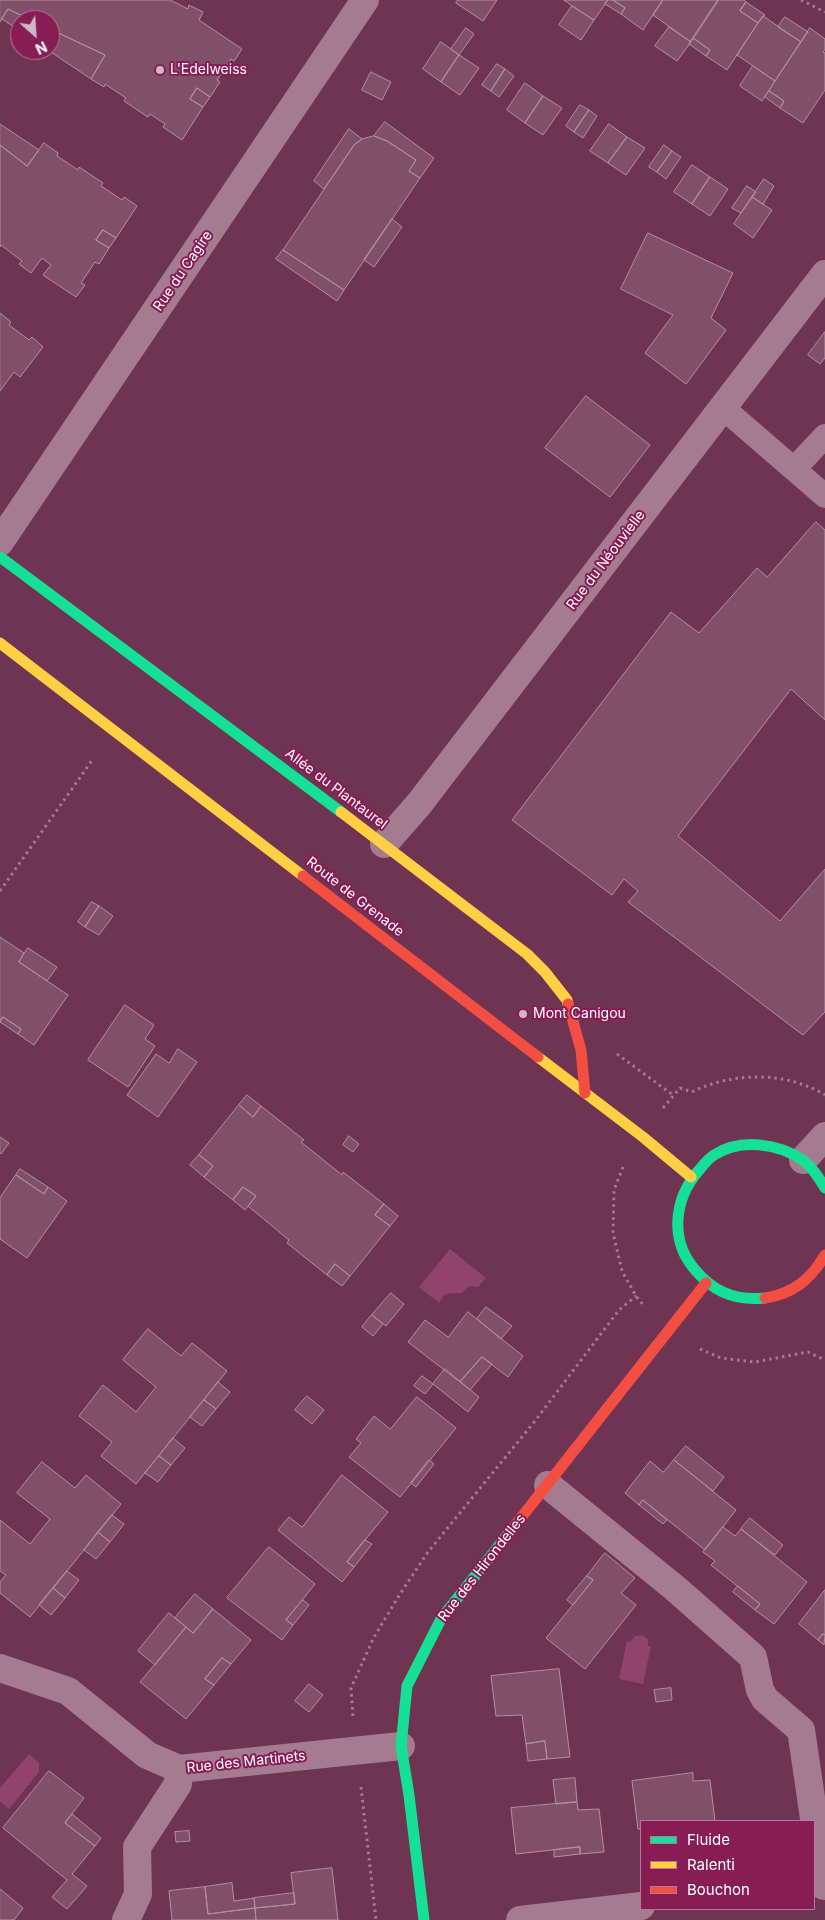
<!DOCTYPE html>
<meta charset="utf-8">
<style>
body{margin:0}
#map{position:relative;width:825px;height:1920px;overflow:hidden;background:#703453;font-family:Inter,sans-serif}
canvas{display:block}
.legend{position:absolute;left:640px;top:1820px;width:175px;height:90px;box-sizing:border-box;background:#881c54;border:1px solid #b87798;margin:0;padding:6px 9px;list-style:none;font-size:15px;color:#fff}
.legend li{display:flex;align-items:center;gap:10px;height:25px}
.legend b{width:25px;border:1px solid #b87798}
.north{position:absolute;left:10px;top:10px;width:50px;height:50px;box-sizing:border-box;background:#881c54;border:1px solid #b87798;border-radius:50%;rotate:154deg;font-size:14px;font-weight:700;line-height:20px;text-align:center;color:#fff}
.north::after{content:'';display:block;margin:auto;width:18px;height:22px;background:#cdb8c3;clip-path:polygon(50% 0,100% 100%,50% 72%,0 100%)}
</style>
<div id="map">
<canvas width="825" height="1920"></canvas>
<ul class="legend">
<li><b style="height:6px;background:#16e098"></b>Fluide</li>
<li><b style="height:6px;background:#ffcf43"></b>Ralenti</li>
<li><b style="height:6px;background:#f24e42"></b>Bouchon</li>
</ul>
<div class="north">N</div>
</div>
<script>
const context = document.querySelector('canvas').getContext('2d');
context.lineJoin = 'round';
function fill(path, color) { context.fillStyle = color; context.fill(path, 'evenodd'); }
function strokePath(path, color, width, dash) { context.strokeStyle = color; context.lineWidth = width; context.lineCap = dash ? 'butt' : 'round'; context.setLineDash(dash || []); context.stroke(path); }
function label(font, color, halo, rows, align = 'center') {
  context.font = font + ' Inter,sans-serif'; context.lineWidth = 4; context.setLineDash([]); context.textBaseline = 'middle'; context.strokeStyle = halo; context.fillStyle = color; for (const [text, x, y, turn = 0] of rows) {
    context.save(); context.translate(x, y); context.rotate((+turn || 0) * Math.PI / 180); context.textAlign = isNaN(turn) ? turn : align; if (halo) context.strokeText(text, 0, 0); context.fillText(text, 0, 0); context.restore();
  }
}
const water = new Path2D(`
 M450 1249 486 1278 478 1287 469 1286 462 1293 445 1294 439 1303 419 1287Z
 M642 1635 648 1639V1646H651L643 1684 619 1679 627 1641 630 1642 635 1636Z
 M29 1754 39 1763V1772L9 1809 0 1801V1788Z`);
const building = new Path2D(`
 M0 0H170L188 9 189 5 203 12 199 20 242 49 234 61 231 59 217 80 220 82 210 97 197 88 190 99 203 107 182 140 163 127 165 124 150 114 148 117 124 101 126 98 105 84 104 87 91 79 105 55 50 29V20H31L8 9 0 22Z
 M458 0H497L483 21 456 3Z
 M564 0H608L594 20Z
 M608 0H613L625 8 621 14 605 4Z
 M613 0H663L643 30 621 14 625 8Z
 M663 0H716L718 1 691 42 653 15Z
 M718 0H744L746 2 740 11 758 23 727 70 706 56 710 50 693 38Z
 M746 2 765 15 758 23 740 11Z
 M572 6 594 20 581 40 559 25Z
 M8 9 31 20H20V31L2 19Z
 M763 16 801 42 775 81 737 55Z
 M785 17 808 32 801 42 778 27Z
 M669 27 691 42 677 61 655 46Z
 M466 28 474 34 459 55 451 49Z
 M810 28 825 39V49L823 52 825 53V90L803 123 780 108 784 101 769 91Z
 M50 29 105 55 91 79 48 50H50Z
 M693 38 710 50 706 56 689 44Z
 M441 42 459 55 441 82 423 69Z
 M459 55 479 68 460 95 441 82Z
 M497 64 505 69 491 91 482 85Z
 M753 66 775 81 762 101 740 86Z
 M505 69 514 76 499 97 491 91Z
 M371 72 391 82 382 100 362 90Z
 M525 83 543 96 525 123 507 110Z
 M197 88 210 97 203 107 190 99Z
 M769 91 784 101 780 108 765 97Z
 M543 96 562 108 543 135 525 123Z
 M580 105 589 110 574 132 566 126Z
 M589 110 597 116 583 138 574 132Z
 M385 122 434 158 420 178 409 171 416 160 387 141 374 136Z
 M0 124 39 150 27 166 0 145Z
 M609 124 627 137 608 163 590 151Z
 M349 129 362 139 354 145 324 189 314 181Z
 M374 136 387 141 416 160 409 171 420 178 344 290 283 250 354 145 362 139Z
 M627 137 645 148 626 175 608 163Z
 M44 143 58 153 57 156 78 170 79 167 103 183 101 186 122 200 124 197 137 206 116 238 103 230 96 240 109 248 99 264 95 262 81 283 85 285 76 297 43 275 51 265 42 258 31 273 19 264 22 261 1 245 0 247V145L27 166Z
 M664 145 672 151 657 172 649 167Z
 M672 151 681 157 666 179 657 172Z
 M692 165 710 177 692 204 674 192Z
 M710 177 728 189 710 216 692 204Z
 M764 179 774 186 763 204 752 197Z
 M747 186 756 192 741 213 732 208Z
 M752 197 772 210 753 238 734 224Z
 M392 219 402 227 374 267 364 260Z
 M103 230 116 238 109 248 96 240Z
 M648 233 733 273 711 318 726 330 686 384 645 353 673 315 621 289Z
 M283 250 344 290 337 301 276 259Z
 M0 313 11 322 9 325 29 340 32 337 43 347 20 377 14 372 0 391Z
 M825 332V358L820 364 808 355Z
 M586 396 650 445 610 497 545 448Z
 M816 522 825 530V720L791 689 678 836 780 921 825 869V1012L803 1035 628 902 638 891 624 879 612 895 512 820 671 612 699 633 757 568 767 577Z
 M92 902 99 906 85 927 78 922Z
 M99 906 113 916 99 935 85 927Z
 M0 937 24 953 19 962 68 995 34 1045 18 1034 21 1029 3 1017 0 1022Z
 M28 948 57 967 47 981 19 962Z
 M125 1005 154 1025 145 1039 155 1046 128 1087 88 1060Z
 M3 1017 21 1029 18 1034 0 1022Z
 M178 1049 197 1062 158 1117 127 1095 156 1054 169 1063Z
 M247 1095 261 1106 253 1117 239 1105Z
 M239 1105 253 1117 261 1106 304 1140 301 1142 342 1175 343 1172 384 1204 375 1215 390 1226 350 1276 335 1264 327 1275 287 1243 289 1240 248 1206 256 1196 243 1187 233 1200 204 1177 213 1166 199 1155Z
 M349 1136 359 1144 353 1152 343 1145Z
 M0 1137 9 1143 1 1154 0 1153Z
 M199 1155 213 1166 204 1177 190 1165Z
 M20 1169 48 1187 44 1194 16 1175Z
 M16 1175 44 1194 48 1187 67 1201 27 1258 0 1239V1198Z
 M243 1187 256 1196 245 1210 233 1200Z
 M384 1204 398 1216 390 1226 375 1215Z
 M335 1264 350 1276 342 1286 327 1275Z
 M391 1293 404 1304 386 1326 372 1315Z
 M486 1307 512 1326 501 1339 477 1319Z
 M468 1312 523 1356 508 1377 482 1357 460 1382 408 1342 425 1320 448 1337Z
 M372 1315 383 1324 373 1336 362 1327Z
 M148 1329 181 1356 192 1343 227 1371 136 1484 101 1456 112 1442 79 1416 103 1385 136 1412 156 1387 123 1360Z
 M482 1357 492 1364 470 1390 460 1382Z
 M445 1369 479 1397 468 1412 433 1384Z
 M422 1376 433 1384 425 1394 414 1386Z
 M218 1382 230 1392 216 1409 204 1400Z
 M307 1396 324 1410 312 1424 295 1410Z
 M417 1397 456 1428 400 1497 349 1457 361 1443 356 1439 374 1416 390 1429Z
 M204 1400 216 1409 202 1426 190 1417Z
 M173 1438 185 1448 171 1465 159 1456Z
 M686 1446 724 1477 713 1491 674 1460Z
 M159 1456 171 1465 158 1482 145 1473Z
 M429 1460 434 1464 416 1487 411 1483Z
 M674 1460 736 1510 705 1550 643 1500 639 1505 625 1493 650 1461 663 1472Z
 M42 1462 75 1488 86 1475 121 1504 30 1617 0 1593V1582L6 1575 0 1571V1520L30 1544 50 1519 17 1493Z
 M342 1475 388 1512 347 1562 354 1567 342 1582 278 1530 289 1517 302 1527Z
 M643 1500 667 1520 663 1524 639 1505Z
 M112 1515 124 1524 110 1542 98 1532Z
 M750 1518 783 1545 775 1555 741 1529Z
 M723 1527 735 1536 741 1529 807 1582 774 1624 755 1610 760 1604 711 1565 715 1561 703 1552Z
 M98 1532 110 1542 96 1559 84 1550Z
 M365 1540 372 1544 354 1567 347 1562Z
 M269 1547 315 1584 286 1620 293 1625 282 1640 227 1598Z
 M605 1553 635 1578 621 1593 636 1605 585 1669 546 1638 593 1580 587 1576Z
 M67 1571 79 1580 65 1598 53 1588Z
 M587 1576 593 1580 573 1605 567 1600Z
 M738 1586 760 1604 755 1610 733 1592Z
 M53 1588 65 1598 51 1615 39 1605Z
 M825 1590V1635L823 1634 818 1640 799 1624Z
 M195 1594 213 1609 193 1633 175 1618Z
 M303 1600 309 1605 293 1625 286 1620Z
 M213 1609 251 1640 231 1664 222 1658 205 1679 214 1685 186 1719 140 1682 186 1627 193 1633Z
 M169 1613 186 1627 155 1665 138 1651Z
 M823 1634 825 1635 824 1645 818 1640Z
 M222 1658 231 1664 214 1685 205 1679Z
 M559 1669 570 1757 547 1759 545 1741 526 1744 522 1715 496 1716 491 1676Z
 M309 1684 323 1695 309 1712 295 1701Z
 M671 1688 672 1700 656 1702 654 1690Z
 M545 1741 547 1759 528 1761 526 1744Z
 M49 1771 84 1798 65 1823 95 1846 72 1874 87 1886 67 1909 52 1897 67 1880 3 1828Z
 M693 1773V1781L710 1780 715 1821H641V1829H638L632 1781Z
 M575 1778 577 1802 556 1804 553 1780Z
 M577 1802 578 1810 599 1809 604 1852 580 1854V1847L516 1854 511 1808Z
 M72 1814 101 1838 95 1846 65 1823Z
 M189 1831 190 1841 176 1842 175 1832Z
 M580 1847V1854L554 1857V1850Z
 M332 1868 338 1920H256L255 1908 295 1904 291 1873Z
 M232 1883 234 1901 254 1898 255 1908 208 1914 205 1887Z
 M205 1887 208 1914 255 1908 256 1920H172L169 1891Z
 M0 1889 23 1908 14 1920H0Z
 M294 1893 295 1904 255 1908 254 1898Z`);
const path = new Path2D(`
 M801 0 825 12
 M0 891 93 759
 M617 1054 673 1095
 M663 1108 680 1088 692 1092C732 1072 786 1071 825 1095
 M623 1167 614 1190 613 1233 622 1271 636 1296 644 1306
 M700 1349 721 1358 755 1362 808 1352 825 1360
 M353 1716 351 1688 374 1637 400 1594 428 1552 535 1421 619 1310 636 1296
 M361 1787 376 1920`);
const lane = new Path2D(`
 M722 407 825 496
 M794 469 825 436`);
const street = new Path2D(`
 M0 542 365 0
 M384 844 419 804 825 274
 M803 1160 825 1136
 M548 1485 676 1589 753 1657 760 1690 765 1699 801 1730 824 1886
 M0 1668 68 1691 147 1755 179 1769 401 1746
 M126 1920 138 1894 137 1847 178 1784 179 1769
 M520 1920 641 1906`);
const fast = new Path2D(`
 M0 557 341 812
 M765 1298C738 1301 715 1293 697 1272 669 1242 673 1199 700 1169 704 1164 708 1159 714 1155 740 1138 779 1143 804 1161 813 1168 819 1178 825 1188
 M424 1920 409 1795 401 1746 407 1686 441 1619 509 1533`);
const slow = new Path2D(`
 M0 643 303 876
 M341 812 527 954 545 972 567 1000 568 1004
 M538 1057 643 1137 691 1177`);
const jam = new Path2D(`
 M303 876 538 1057
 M568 1004 581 1050 585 1093
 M765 1298C793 1294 811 1279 825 1255
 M509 1533 706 1283`);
const markers = [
 [160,70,5,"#cdb8c3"],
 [523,1014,5,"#cdb8c3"]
];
const poiNames = [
 ["L'Edelweiss",170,70],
 ["Mont Canigou",533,1014]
];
const streetNames = [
 ["Rue du Cagire",183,271,-56],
 ["Rue du Néouvielle",606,560,-53],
 ["Allée du Plantaurel",336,789,37],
 ["Route de Grenade",355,897,38],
 ["Rue des Hirondelles",482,1568,-52],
 ["Rue des Martinets",246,1762,-6]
];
fill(water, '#90436b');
fill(building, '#805069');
strokePath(building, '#b38fa2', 1);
strokePath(path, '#a57b90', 3, [2.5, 4]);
strokePath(lane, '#a57b90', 24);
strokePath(street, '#a57b90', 28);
strokePath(fast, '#16e098', 11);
strokePath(slow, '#ffcf43', 11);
strokePath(jam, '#f24e42', 11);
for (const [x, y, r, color] of markers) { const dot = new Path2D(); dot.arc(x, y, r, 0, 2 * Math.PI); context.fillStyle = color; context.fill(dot); strokePath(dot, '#881c54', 2); }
label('14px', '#fff', '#881c54', poiNames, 'left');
label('14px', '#fff', '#881c54', streetNames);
</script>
